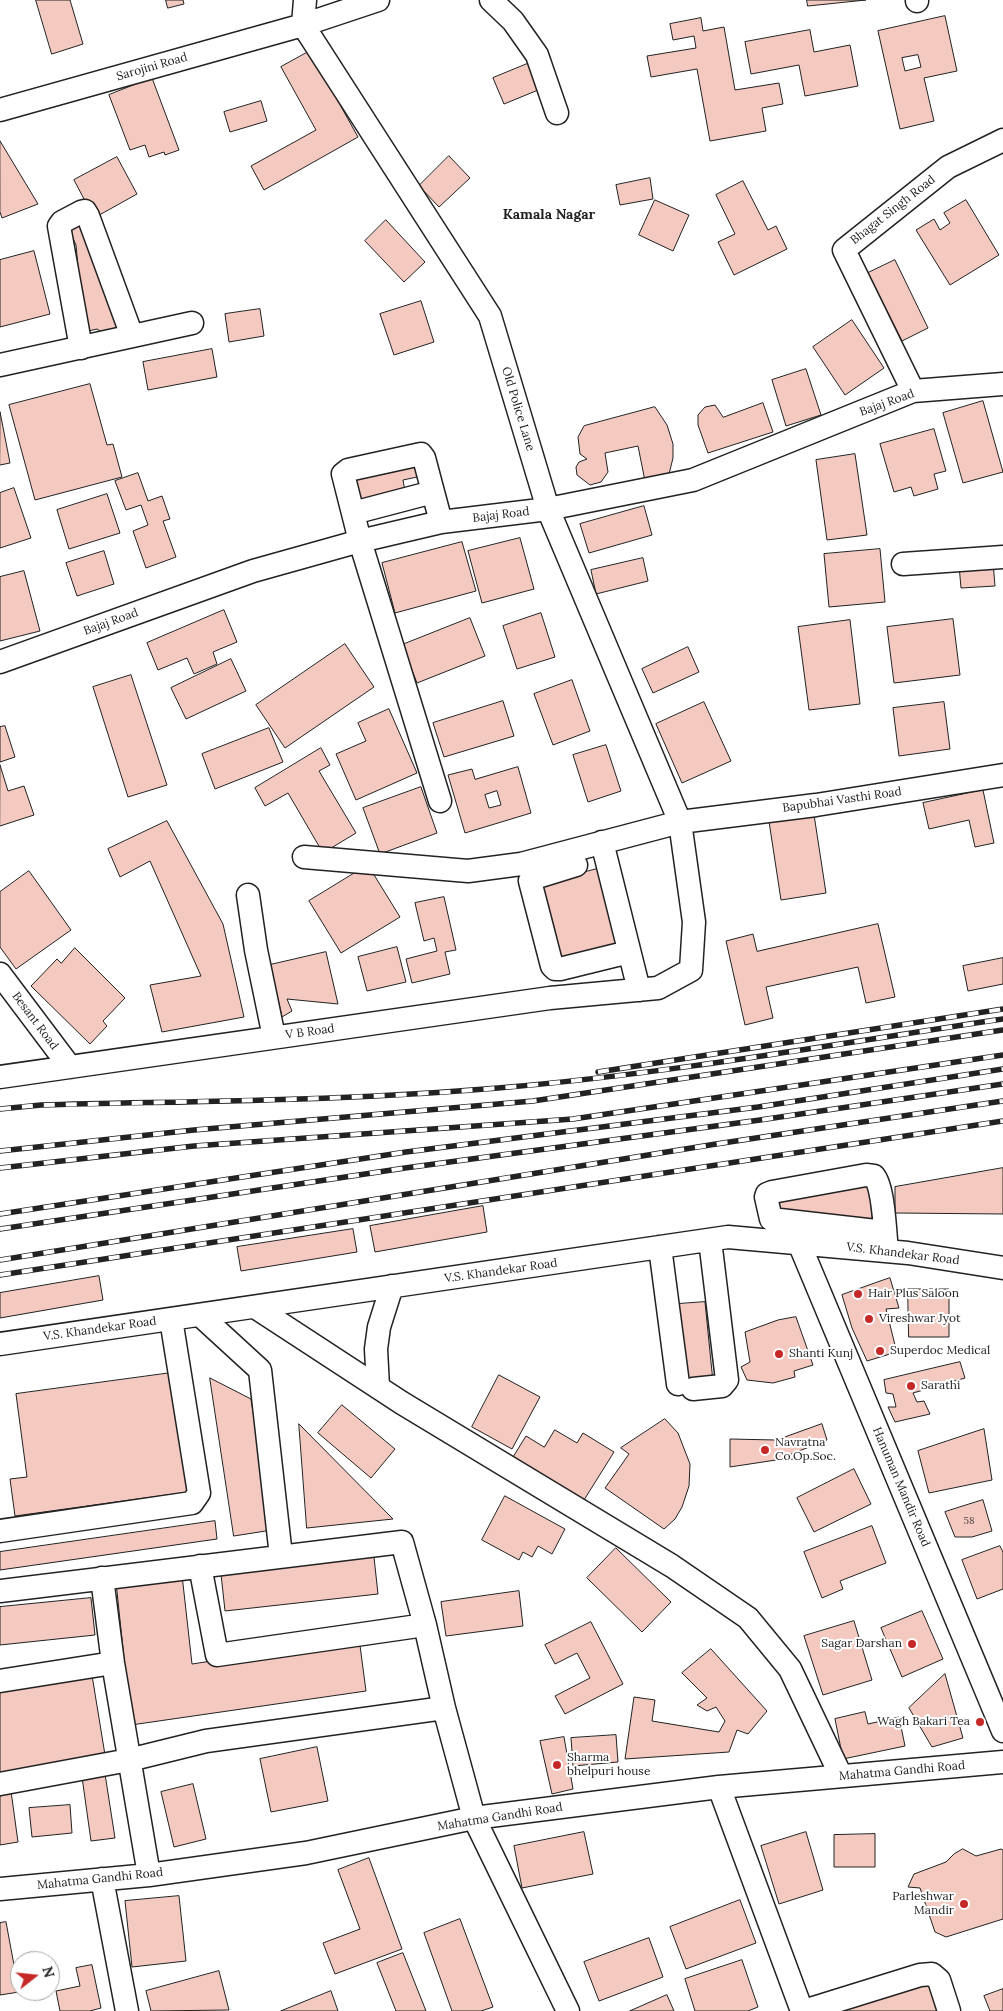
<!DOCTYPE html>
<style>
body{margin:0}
#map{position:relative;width:1003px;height:2011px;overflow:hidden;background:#fff;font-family:Lora,serif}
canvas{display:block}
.north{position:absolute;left:10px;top:1951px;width:50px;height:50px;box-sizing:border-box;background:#fff;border:1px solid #a7a7a7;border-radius:50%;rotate:74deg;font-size:14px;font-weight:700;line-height:20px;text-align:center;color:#222}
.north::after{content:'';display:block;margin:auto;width:18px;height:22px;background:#c62828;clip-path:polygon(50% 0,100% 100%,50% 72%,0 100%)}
</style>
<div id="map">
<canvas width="1003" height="2011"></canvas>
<div class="north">N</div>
</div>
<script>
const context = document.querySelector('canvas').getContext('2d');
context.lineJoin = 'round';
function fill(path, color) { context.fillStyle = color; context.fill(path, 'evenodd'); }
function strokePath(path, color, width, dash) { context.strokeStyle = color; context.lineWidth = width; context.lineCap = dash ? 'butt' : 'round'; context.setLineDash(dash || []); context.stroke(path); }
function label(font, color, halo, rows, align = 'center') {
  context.font = font + ' Lora,serif'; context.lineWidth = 4; context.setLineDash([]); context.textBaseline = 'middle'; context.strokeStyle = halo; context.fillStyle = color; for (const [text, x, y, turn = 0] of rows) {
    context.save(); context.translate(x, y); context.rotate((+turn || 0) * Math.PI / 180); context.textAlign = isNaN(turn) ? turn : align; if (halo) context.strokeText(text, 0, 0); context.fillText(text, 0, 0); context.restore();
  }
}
const building = new Path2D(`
 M36 0H70L83 44 52 54Z
 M166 0H183L184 4 168 8Z
 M807 0H866L808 6Z
 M945 16 957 71 924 78 934 121 900 129 878 31ZM918 55 921 67 905 71 902 58Z
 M701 18 703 31 724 27 735 90 779 83 783 104 762 108 766 131 710 141 697 69 651 77 647 56 696 48 694 36 673 40 670 24Z
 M810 30 814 52 850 45 858 86 805 96 799 65 751 74 745 42Z
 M310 51 358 137 264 190 251 166 316 130 281 67Z
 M532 62 543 88 504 104 493 78Z
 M152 78 179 150 165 155 164 152 149 157 145 145 130 150 109 95Z
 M261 101 267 121 230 132 224 112Z
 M0 141 38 204 2 218 0 212Z
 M449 156 470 178 439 207 419 186Z
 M117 157 137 194 94 218 74 180Z
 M650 178 653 199 620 205 616 185Z
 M743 181 768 230 776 226 787 249 734 275 718 242 735 234 716 195Z
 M655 200 689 215 673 251 639 235Z
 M966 200 999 255 950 285 916 230 934 219 940 230 950 223 944 213Z
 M83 215 124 327 107 335 97 329 84 332 76 245 67 225Z
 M386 220 425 262 404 282 365 241Z
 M34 251 50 314 0 327V260Z
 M895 260 928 328 902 341 868 273Z
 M421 301 434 342 394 355 380 314Z
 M260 309 264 336 229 342 225 314Z
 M852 320 884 368 845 395 813 347Z
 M212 349 217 377 148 390 143 362Z
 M806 369 821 415 786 426 772 380Z
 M90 384 107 445 113 444 122 477 35 500 9 405Z
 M983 401 1003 472 963 483 943 413Z
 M763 403 773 432 708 453 698 425V415L705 407 715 405 723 417Z
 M655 407 667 425 673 444V458L669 474 645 481 638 446 605 453 608 472 601 482 590 485 577 475 576 467 579 462 587 459 580 454 578 437 584 426Z
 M0 412 10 463 0 465Z
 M934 429 946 471 934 474 938 489 914 496 911 487 894 492 880 444Z
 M855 454 867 535 827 540 816 460Z
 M414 461 417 477 403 480 406 497 359 506 353 472Z
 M138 473 148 501 162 496 170 519 163 521 176 557 146 568 133 531 148 525 141 505 126 510 115 481Z
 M14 488 31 538 0 548V493Z
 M107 494 120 533 69 549 57 510Z
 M644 506 652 535 589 553 580 524Z
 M520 538 534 589 482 603 468 551Z
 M462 542 476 591 395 613 382 563Z
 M880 549 885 602 829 607 824 554Z
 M104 551 114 584 77 596 66 563Z
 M643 558 648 581 596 594 591 570Z
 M993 562 995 586 961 588 959 565Z
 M24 571 40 631 0 641V577Z
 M224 610 237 642 213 652 217 664 194 674 187 658 158 670 147 643Z
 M541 613 555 657 517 669 503 626Z
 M470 618 485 656 417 683 402 645Z
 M953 619 960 675 894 683 887 627Z
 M850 620 860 704 809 710 798 627Z
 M345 644 374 687 285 748 256 705Z
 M688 647 699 672 653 693 642 669Z
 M231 659 246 691 186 719 171 688Z
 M131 675 167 785 128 797 93 687Z
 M572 680 590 731 553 745 534 694Z
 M503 701 514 736 444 757 433 723Z
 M704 702 731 761 682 783 656 724Z
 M944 702 950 749 899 756 893 708Z
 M389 709 417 773 356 800 336 754 366 741 358 723Z
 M5 726 15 757 0 762V727Z
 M269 728 283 762 215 789 202 754Z
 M606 745 621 791 588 802 573 755Z
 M321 748 330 765 319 771 356 833 323 853 288 793 265 806 255 788Z
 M0 765 8 791 24 786 34 815 0 826Z
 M518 767 531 813 465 833 448 775 472 769 475 779ZM497 791 501 805 489 808 485 795Z
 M421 787 437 833 380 854 363 808Z
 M983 790 994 843 975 847 969 820 929 829 923 803Z
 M813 808 826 893 781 900 768 815Z
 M167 821 223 924 244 1017 162 1032 150 985 201 976 150 861 120 877 108 849Z
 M368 865 400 917 341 953 309 901Z
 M601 868 620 944 558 960 539 884Z
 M29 871 71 930 16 969 0 947V892Z
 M444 897 456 950 445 952 450 974 412 983 406 959 437 951 434 938 424 941 415 903Z
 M878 924 895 997 866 1003 858 967 766 987 773 1018 745 1025 726 941 753 934 757 951Z
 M397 947 406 982 367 991 358 957Z
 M75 948 125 998 103 1021 107 1026 90 1044 31 986 57 959 61 963Z
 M326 952 338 1004 287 999 292 1011 282 1017 270 965Z
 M1003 958V984L968 991 963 966Z
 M1003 1168V1214L895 1213V1187Z
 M869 1187 873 1225 777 1210 778 1197Z
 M483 1206 487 1232 375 1252 370 1226Z
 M353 1229 357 1252 241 1271 237 1247Z
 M99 1276 103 1300 0 1318V1293Z
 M890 1278 899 1308 886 1309 895 1345 890 1348V1354L867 1361 852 1328 842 1295Z
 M908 1289H949V1337H909Z
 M705 1302 713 1382 685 1385 678 1304Z
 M796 1317 813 1365 794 1371 795 1377 773 1383 747 1380 741 1367 750 1362 745 1332 778 1320Z
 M960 1362 965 1378 913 1393 917 1402 924 1401 930 1414 895 1422 888 1407H896L893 1394 886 1393 884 1380Z
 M171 1373 188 1492 15 1516 10 1479 27 1477 16 1394Z
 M499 1375 540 1397 512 1449 472 1427Z
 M210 1378 251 1399 272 1530 234 1536Z
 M342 1405 395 1449 371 1478 318 1433Z
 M665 1419 678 1433 690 1464 689 1486 682 1507 675 1519 664 1529 605 1488 629 1454 621 1448Z
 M299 1424 393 1519 307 1528Z
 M822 1424 827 1440 776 1460 730 1467V1439L776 1440Z
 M984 1429 992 1480 929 1493 918 1451Z
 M555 1430 577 1443 583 1433 614 1452 584 1500 513 1457 526 1436 544 1447Z
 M854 1469 871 1504 814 1532 797 1498Z
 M505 1496 565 1529 552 1554 538 1546 532 1557 523 1552 519 1560 482 1540Z
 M983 1500 992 1531 972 1537H955L945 1512Z
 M215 1521 217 1539 0 1570V1552Z
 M872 1526 886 1563 840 1581 843 1589 822 1598 804 1552Z
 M1000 1546 1003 1552V1589L977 1599 962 1560Z
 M373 1548 378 1594 225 1611 220 1565Z
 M616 1548 671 1602 642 1632 587 1578Z
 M182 1575 192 1664 359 1638 366 1691 131 1725 116 1582Z
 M519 1591 523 1626 446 1636 441 1602Z
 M91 1598 95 1635 0 1645V1607Z
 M922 1611 943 1659 902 1677 881 1628Z
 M854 1621 872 1680 823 1695 804 1636Z
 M591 1622 623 1684 565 1714 555 1696 590 1678 577 1653 555 1664 545 1645Z
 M711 1649 767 1711 748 1734 737 1730 729 1752 625 1759 634 1697 655 1700 652 1721 719 1732 725 1721 716 1707 707 1711 697 1705 707 1698 682 1673Z
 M91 1669 106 1761 0 1778V1684Z
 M945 1674 963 1738 932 1747 909 1708Z
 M865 1712 868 1724 899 1717 905 1746 843 1759 835 1719Z
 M616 1735 618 1762 573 1766 571 1738Z
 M564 1737 573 1789 552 1794 540 1741Z
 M317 1747 328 1801 271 1812 260 1759Z
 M105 1774 115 1838 91 1841 82 1777Z
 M193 1784 206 1839 174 1847 161 1792Z
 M11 1791 18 1842 0 1845V1793Z
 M70 1805 72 1833 32 1837 29 1808Z
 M584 1832 593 1874 522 1888 514 1846Z
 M806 1832 823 1890 779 1904 761 1846Z
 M875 1834V1867H834V1835Z
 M963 1849 976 1856 1001 1849 1003 1850V1919L946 1937 935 1932 920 1888 908 1887 914 1874 946 1862 954 1854Z
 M369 1858 402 1949 335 1974 323 1943 360 1929 338 1870Z
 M179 1896 186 1961 132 1967 125 1901Z
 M740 1900 756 1943 686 1969 670 1927Z
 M460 1919 493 2007 481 2011H452L424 1933Z
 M6 1922 19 1992 0 1995V1923Z
 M649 1938 663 1977 599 2001 584 1962Z
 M403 1953 426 2011H396L377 1963Z
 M742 1960 758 2007 748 2011H695L685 1979Z
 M92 1965 101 2008 90 2011H60L56 1991 80 1986 76 1968Z
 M219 1971 229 2010 151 2011 146 1991Z
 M930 1981 940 2011H839Z
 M1003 1989V2011H990L984 1996Z
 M331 1991 338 2011H281Z
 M667 1995 674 2011H630Z`);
const minor = new Path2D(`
 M491 0 513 21 537 55 557 113
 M917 0V1
 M303 25 305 0
 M0 110 303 25 378 0
 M81 348 59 226 62 222 81 212 85 211 88 216 132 336
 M0 365 192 323
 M913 391 844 250 948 167 1003 140
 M353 513 433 492
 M903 564 1003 557
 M0 662 253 571 360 541 441 522 548 509 693 480 913 391 1003 384
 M440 801 360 541 343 474 348 470 421 454 424 458 441 522
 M602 842 639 990
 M304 857 468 871 521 864 680 822 816 805 1003 775
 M576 865 534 878 530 881 552 966 555 969H560L629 952
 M248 895 256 950 274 1037
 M0 974 70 1067
 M0 1077 550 998 658 988 691 970 694 922 680 822 548 509 490 316 303 25
 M885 1232 771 1219 766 1197 767 1194 772 1192 866 1175 874 1176C884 1188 885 1234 887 1251
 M799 1243 1003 1731
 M660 1247 678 1384
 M255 1307 402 1403 672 1566 748 1618 790 1669 841 1776
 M200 1315 260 1370 281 1556
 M0 1344 728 1237 908 1253 1003 1268
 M378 1387 376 1349 379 1327 392 1286
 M693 1389 722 1386 727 1380 710 1240
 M0 1531 192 1503 199 1493 171 1319
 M200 1566 217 1655 425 1625
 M102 1578 113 1663 149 1875
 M0 1591 402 1542 425 1625 444 1708 474 1818 568 2011
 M0 1681 113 1663
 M0 1784 129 1760 206 1741 444 1708
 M719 1787 802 2011
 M102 1879 127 2011
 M0 1889 149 1875 306 1853 474 1818 719 1787 1003 1762
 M804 2011 920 1975 932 1974 939 1980 949 2011`);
const rail = new Path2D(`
 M598 1072 1003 1009
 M0 1109 41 1105C193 1101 346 1101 498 1088 667 1074 835 1044 1003 1019
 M0 1151 194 1130 533 1101 1003 1030
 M0 1168 194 1146 573 1119 1003 1055
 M0 1214 406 1152 758 1107 1003 1069
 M0 1229 405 1168 760 1120 1003 1084
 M0 1260 716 1144 1003 1101
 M0 1275 1003 1121`);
const markers = [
 [858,1294,5,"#c62828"],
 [869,1319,5,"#c62828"],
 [880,1351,5,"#c62828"],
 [779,1354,5,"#c62828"],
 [911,1386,5,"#c62828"],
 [765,1450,5,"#c62828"],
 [912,1644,5,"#c62828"],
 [980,1722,5,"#c62828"],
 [557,1765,5,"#c62828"],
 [964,1904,5,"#c62828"]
];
const numberNames = [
 ["58",969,1521]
];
const streetNames = [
 ["Sarojini Road",152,67,-16],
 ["Bhagat Singh Road",893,210,-38],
 ["Bajaj Road",887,403,-20],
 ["Old Police Lane",518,409,73],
 ["Bajaj Road",501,515,-7],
 ["Bajaj Road",111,622,-20],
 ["Bapubhai Vasthi Road",842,800,-8],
 ["Besant Road",35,1021,53],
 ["V B Road",310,1032,-8],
 ["V.S. Khandekar Road",903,1254,7],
 ["V.S. Khandekar Road",501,1271,-8],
 ["V.S. Khandekar Road",100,1329,-8],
 ["Hanuman Mandir Road",901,1487,67],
 ["Mahatma Gandhi Road",902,1771,-5],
 ["Mahatma Gandhi Road",500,1817,-9],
 ["Mahatma Gandhi Road",100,1879,-6]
];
const poiNames = [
 ["Hair Plus Saloon",868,1294],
 ["Vireshwar Jyot",879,1319],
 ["Superdoc Medical",890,1351],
 ["Shanti Kunj",789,1354],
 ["Sarathi",921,1386],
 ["Navratna",775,1443],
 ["Co.Op.Soc.",775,1457],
 ["Sagar Darshan",902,1644,"right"],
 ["Wagh Bakari Tea",970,1722,"right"],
 ["Sharma",567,1758],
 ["bhelpuri house",567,1772],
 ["Parleshwar",954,1897,"right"],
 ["Mandir",954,1911,"right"]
];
const neighbourhoodNames = [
 ["Kamala Nagar",549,215]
];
fill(building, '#f3c9c0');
strokePath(building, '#222', 1);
strokePath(minor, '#222', 25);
strokePath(minor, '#fff', 22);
strokePath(rail, '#222', 5.5);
strokePath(rail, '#fff', 4, [11]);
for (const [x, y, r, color] of markers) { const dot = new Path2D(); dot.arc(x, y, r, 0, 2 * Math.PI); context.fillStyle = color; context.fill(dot); strokePath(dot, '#fff', 2); }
label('10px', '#564c4a', null, numberNames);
label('12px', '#222', '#fff', streetNames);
label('12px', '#222', '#fff', poiNames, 'left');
label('bold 14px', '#222', '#fff', neighbourhoodNames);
</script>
